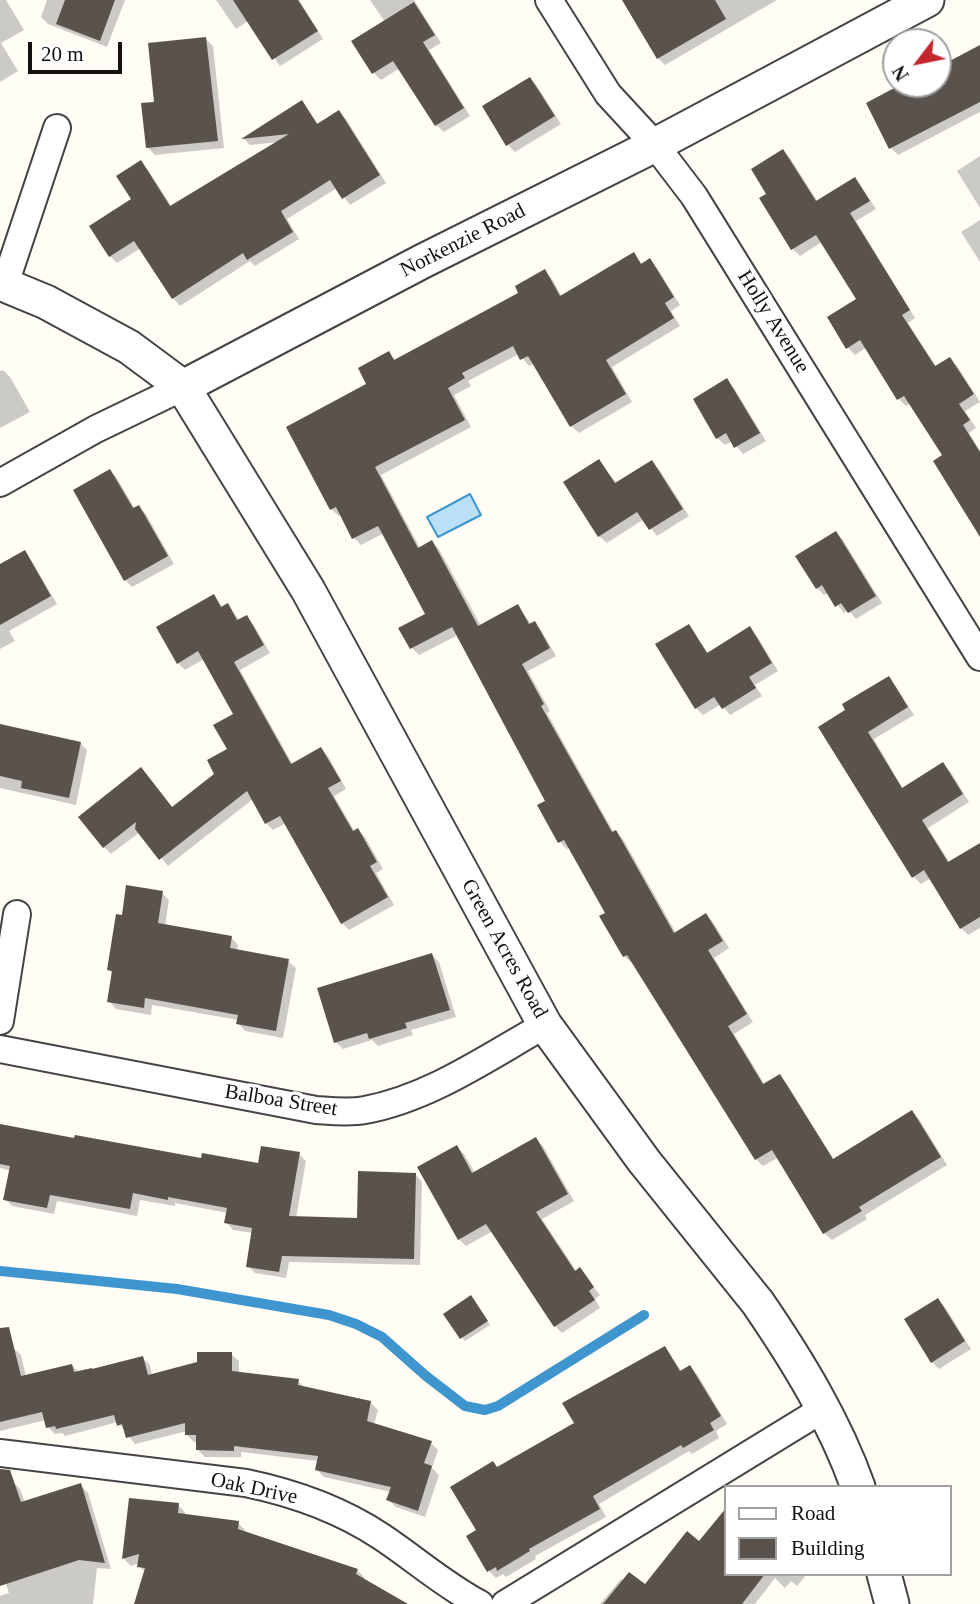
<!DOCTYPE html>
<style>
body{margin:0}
#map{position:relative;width:980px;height:1604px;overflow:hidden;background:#fffdf5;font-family:"Times New Roman",serif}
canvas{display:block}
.legend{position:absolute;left:724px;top:1485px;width:228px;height:91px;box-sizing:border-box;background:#fff;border:2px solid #a0a0a0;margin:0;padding:9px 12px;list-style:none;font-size:21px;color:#111}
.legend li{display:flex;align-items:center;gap:14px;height:35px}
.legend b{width:35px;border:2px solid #a0a0a0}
.north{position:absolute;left:882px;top:28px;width:70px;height:70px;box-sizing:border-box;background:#fff;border:2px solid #a0a0a0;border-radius:50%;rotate:238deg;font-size:19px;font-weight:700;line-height:28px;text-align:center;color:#111}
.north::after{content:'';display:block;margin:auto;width:24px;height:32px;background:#c4262e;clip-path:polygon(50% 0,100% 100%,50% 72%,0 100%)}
.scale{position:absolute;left:28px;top:42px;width:94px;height:32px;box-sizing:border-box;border:4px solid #111;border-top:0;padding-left:9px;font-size:21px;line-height:24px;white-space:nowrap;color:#111;-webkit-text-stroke:5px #fff;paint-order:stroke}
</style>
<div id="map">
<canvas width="980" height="1604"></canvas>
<ul class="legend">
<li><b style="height:9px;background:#fff"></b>Road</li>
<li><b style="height:19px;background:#5a524d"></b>Building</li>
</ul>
<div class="north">N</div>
<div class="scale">20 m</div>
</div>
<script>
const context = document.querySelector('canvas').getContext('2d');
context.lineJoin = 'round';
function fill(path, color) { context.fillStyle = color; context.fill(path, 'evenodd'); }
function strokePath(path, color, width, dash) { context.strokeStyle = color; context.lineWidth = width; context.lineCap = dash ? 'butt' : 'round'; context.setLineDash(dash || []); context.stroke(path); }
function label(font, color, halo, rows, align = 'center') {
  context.font = font + ' "Times New Roman",serif'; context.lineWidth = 7; context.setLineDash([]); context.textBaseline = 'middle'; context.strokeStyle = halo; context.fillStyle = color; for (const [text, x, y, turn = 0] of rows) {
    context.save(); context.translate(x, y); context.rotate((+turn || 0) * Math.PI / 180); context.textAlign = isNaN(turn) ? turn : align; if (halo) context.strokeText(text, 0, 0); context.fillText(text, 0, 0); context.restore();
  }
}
const water = new Path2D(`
 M470 494 481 515 438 537 427 517Z`);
const shadow = new Path2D(`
 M0 0H6L24 30 1 43 18 71 0 82Z
 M47 0H125L107 47 48 24 41 17Z
 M216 0H299L323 39 280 66 248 21 236 29Z
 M370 0H414L441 43 429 50 470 116 444 132 436 125 400 68 381 80 374 73 385 22Z
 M624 0H777L665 65 658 58Z
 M206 39 213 46 224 148 155 155 147 147 156 103Z
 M980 55V112L898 155 891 148 901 87 899 84H938V61L941 60 946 65Z
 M530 79 537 86 561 124 515 152 508 145Z
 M302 102 319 125 339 112 346 119 386 183 350 205 337 188 287 219 299 239 255 266 250 261 180 306 173 298 141 248 117 263 110 256 133 200 141 162 148 170 172 207 279 142 250 145 244 139Z
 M783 151 790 158 818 202 854 179 861 186 876 209 856 221 915 318 908 323 937 368 950 359 957 366 980 402 965 411 976 428 969 433 980 451V534L945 456 911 403 906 406 899 399 867 347 855 355 848 348 859 300 822 242 800 256 793 249 769 195Z
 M980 156V208L957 171Z
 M980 220V262L961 232Z
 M633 254 643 265 650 260 657 268 680 305 671 311 680 326 612 367 632 402 579 433 571 426 535 363 529 366 519 354 468 381 471 386 454 395 471 427 381 475 420 548 432 542 439 549 481 626 518 606 531 624 534 623 541 630 556 656 528 671 550 711 547 713 614 833 616 832 623 839 676 933 706 915 713 922 729 948 714 958 753 1022 734 1034 765 1085 780 1076 787 1084 834 1160 912 1112 919 1119 947 1165 865 1215 867 1219 832 1240 824 1233 779 1157 763 1166 756 1159 633 962 632 963 624 956 607 914 570 847 567 849 560 842 547 802 458 635 419 655 412 648 427 614 384 533 361 545 354 538 342 515 339 516 331 509 369 385 389 353 396 361 520 293 545 272 552 279 562 297Z
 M3 370 10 377 30 412 0 428V371Z
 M727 381 734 388 766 441 743 454 732 441 725 445 717 438Z
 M599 462 617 484 651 462 659 469 689 516 657 536 644 519 607 543 599 536Z
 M110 471 117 478 135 509 139 507 146 514 174 564 132 587 125 580Z
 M836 533 843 540 882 603 856 619 848 610 844 613 828 593 824 595 817 588Z
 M24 553 31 560 57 604 9 631 15 641 0 649V566Z
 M214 596 223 608 228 605 240 621 246 617 253 624 270 653 240 670 293 765 321 749 328 756 346 789 334 796 355 832 358 830 365 837 383 869 376 873 394 905 349 930 342 923 286 823 273 830 266 823 253 799 168 866 140 832 111 854 104 847 148 777 173 808 217 774 229 750 236 714 204 659 185 670 178 663Z
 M689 626 708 653 750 629 757 636 778 671 755 685 762 696 730 715 721 704 703 715 696 708Z
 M888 678 895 685 914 715 874 739 903 789 943 764 950 771 969 802 928 828 950 863 980 845V928L968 935 961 928 931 878 921 884 914 877 848 710Z
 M0 725 80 743 87 750 76 805 0 788Z
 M162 893 169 900 165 926 231 937 238 945 237 952 288 961 296 968 283 1038 245 1031 238 1023 239 1020 152 1005 151 1015 116 1009 109 1001 113 974 108 969 123 917Z
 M432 955 439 962 456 1017 411 1030 413 1035 378 1046 372 1040 343 1049 336 1042Z
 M0 1126 203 1160 260 1165 299 1154 306 1161 296 1218 358 1220 415 1174 422 1182 420 1265 289 1262 286 1278 255 1273 248 1266 253 1233 233 1230 226 1222 228 1213 175 1203V1206L140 1200 137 1216 57 1201 54 1214 12 1206 5 1199 11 1171 0 1168Z
 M536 1139 543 1146 574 1201 542 1219 577 1272 580 1270 600 1295 595 1299 600 1308 562 1333 555 1326 493 1231 466 1246 459 1239 457 1147 464 1154 475 1173Z
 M938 1300 945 1307 971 1349 939 1369 932 1362Z
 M474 1301 490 1325 465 1341 445 1314Z
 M13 1348 21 1355 26 1376 72 1365 79 1372 143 1358 150 1365 152 1375 231 1354 239 1361V1373L298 1381 306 1389 371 1403 378 1410 374 1425 431 1443 438 1450 432 1468 439 1475 425 1517 396 1507 388 1500 391 1492 324 1477 317 1470 318 1461 241 1452V1457H205L198 1450V1442H194L187 1435V1431L135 1444 118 1422 65 1436 62 1433 55 1434 48 1427 46 1420 0 1431V1351Z
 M665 1348 682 1372 690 1367 697 1374 727 1424 716 1431 719 1438 692 1454 689 1451 599 1504 606 1517 535 1556 536 1559 506 1577 503 1574 496 1578 489 1571 468 1536 478 1530 498 1468 576 1424Z
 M0 1479 13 1482 20 1489 25 1503 80 1485 88 1493 111 1569 97 1568 93 1604H0V1596L9 1593 0 1567Z
 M130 1500 178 1505 185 1512V1515L238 1523 245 1530V1533L357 1570 364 1577V1580L405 1604H279L146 1573 139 1566V1563L131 1566 124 1559Z
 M726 1511V1574H807L797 1586 791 1581 785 1588 775 1578 755 1604H600L621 1579 624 1582 645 1587 700 1544Z`);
const stream = new Path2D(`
 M0 1271 177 1289 329 1315 356 1324 382 1337 426 1376 465 1406 485 1410 498 1406 644 1315`);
const building = new Path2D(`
 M65 0H115L100 41 56 24Z
 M233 0H298L318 31 272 60Z
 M622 0H715L726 19 657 59Z
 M414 2 435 35 423 42 464 108 435 126 393 61 372 74 351 41Z
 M206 37 218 141 146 148 141 103 154 102 148 43Z
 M980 45V102L889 149 866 103 898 86 897 84H938V59L941 57 944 64Z
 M530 77 555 116 506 146 482 106Z
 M302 100 317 124 339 110 380 175 342 199 330 180 281 211 293 232 247 260 243 253 172 299 134 241 109 257 89 226 131 199 116 176 141 160 170 206 289 134 241 139Z
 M783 149 816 201 855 177 870 201 850 213 910 310 902 315 935 366 950 357 974 394 959 404 970 420 963 425 980 452V537L933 461 942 455 904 396 897 400 860 340 846 349 827 317 856 299 816 235 791 250 759 198 766 194 751 169Z
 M634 252 641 264 650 258 674 297 665 303 674 318 606 360 626 394 570 427 528 356 520 360 513 346 462 373 465 378 448 388 465 420 375 467 418 548 432 540 478 626 518 604 529 624 535 621 550 648 522 664 544 704 541 706 612 832 616 830 674 933 706 913 723 941 708 950 747 1014 728 1026 763 1084 780 1074 833 1159 912 1110 941 1157 859 1207 862 1211 823 1234 772 1150 755 1160 627 955 623 957 599 916 605 913 564 840 558 843 537 805 545 801 452 627 410 649 398 628 425 614 378 526 352 539 336 507 330 510 286 427 366 384 358 368 389 351 394 360 518 293 515 286 545 269 560 296Z
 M727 378 760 433 734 448 726 433 716 439 693 399Z
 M599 459 615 483 652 460 683 509 649 530 637 512 598 537 563 482Z
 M110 469 133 508 139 505 168 556 124 581 73 490Z
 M836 531 876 596 848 613 841 603 835 607 822 585 816 589 795 556Z
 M25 550 51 596 0 625V564Z
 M214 594 221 607 228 603 237 620 247 615 264 645 234 662 291 764 321 747 341 781 328 788 353 831 358 828 377 862 370 866 388 897 341 924 280 816 265 824 247 791 159 860 135 829 136 822 103 848 78 817 141 767 172 807 214 774 207 760 227 749 213 725 233 714 198 651 177 664 156 627Z
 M689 624 707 653 750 626 772 663 749 677 756 688 722 709 714 697 695 709 655 644Z
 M889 676 908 707 868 732 902 788 943 762 963 794 922 820 948 862 980 843V917L960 929 924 870 912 878 818 727 845 710 842 704Z
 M0 724 81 742 69 798 21 788 22 781 0 776Z
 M126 885 163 891 158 923 232 936 230 948 289 959 276 1031 236 1024 238 1015 145 998 144 1008 107 1002 112 971 107 970 116 914 122 915Z
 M432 953 450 1010 405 1023 407 1028 369 1039 367 1033 334 1043 317 988Z
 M0 1124 74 1138 75 1135 201 1158 202 1153 258 1163 261 1146 300 1152 289 1216 357 1218 358 1171 416 1173 414 1259 282 1256 279 1272 246 1267 252 1228 224 1223 227 1208 168 1197V1200L133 1193 130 1209 50 1195 47 1208 3 1200 10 1166 0 1164Z
 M536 1137 568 1194 536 1212 575 1271 580 1267 594 1287 589 1291 595 1300 554 1327 486 1224 458 1240 417 1167 457 1145 472 1173Z
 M471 1295 488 1321 460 1339 443 1314Z
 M938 1298 965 1341 931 1363 904 1319Z
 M9 1327 21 1376 72 1364 74 1372 92 1368V1369L143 1356 148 1375 197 1362V1352H232V1371L299 1379 298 1385 371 1401 367 1421 432 1441 424 1463 432 1466 418 1511 386 1500 391 1487 315 1470 318 1456 234 1446V1451L196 1450V1435H185V1423L126 1438 122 1424 117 1426 114 1415 56 1429 55 1426 46 1428 42 1412 0 1422V1328Z
 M665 1346 680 1371 690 1365 721 1416 710 1423 714 1430 683 1448 681 1445 593 1496 600 1509 529 1549 530 1551 497 1571 496 1567 487 1572 466 1536 476 1530 450 1487 493 1461 497 1467 574 1423 562 1403Z
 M0 1469 10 1470 21 1502 81 1483 105 1563 79 1560 0 1586Z
 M129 1498 179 1503 178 1513 239 1521 238 1529 358 1569 356 1574 408 1604H134L145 1568 137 1567 139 1554 122 1559Z
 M726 1508V1574H765L742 1604H603L629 1572 645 1584 687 1531 699 1541Z`);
const minor = new Path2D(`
 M549 0 608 94 655 145 694 196 980 657
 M5 284 57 128
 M0 483 96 429 183 387
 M0 1021 17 914
 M0 1049 316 1110C332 1111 349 1113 365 1110 430 1098 488 1057 545 1025
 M0 1453 246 1483C294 1493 340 1509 382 1537 415 1559 444 1585 480 1604
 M505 1604 823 1409`);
const tertiary = new Path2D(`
 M0 283 46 302 129 347 183 387 308 590 545 1025 644 1161 758 1303C797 1360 835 1422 858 1487
 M183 387 423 261 655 145 927 0
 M884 1574 892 1604`);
const streetNames = [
 ["Norkenzie Road",463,241,-27],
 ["Holly Avenue",773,322,58],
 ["Green Acres Road",504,949,61],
 ["Balboa Street",281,1101,9],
 ["Oak Drive",254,1489,12]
];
fill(water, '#b9e0f7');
strokePath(water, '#3f96cf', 2);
fill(shadow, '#0003');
strokePath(stream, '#3f96cf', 10);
fill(building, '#5a524d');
strokePath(minor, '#444', 30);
strokePath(tertiary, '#444', 37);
strokePath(minor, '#fff', 26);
strokePath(tertiary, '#fff', 33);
label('21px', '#111', '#fff', streetNames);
</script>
